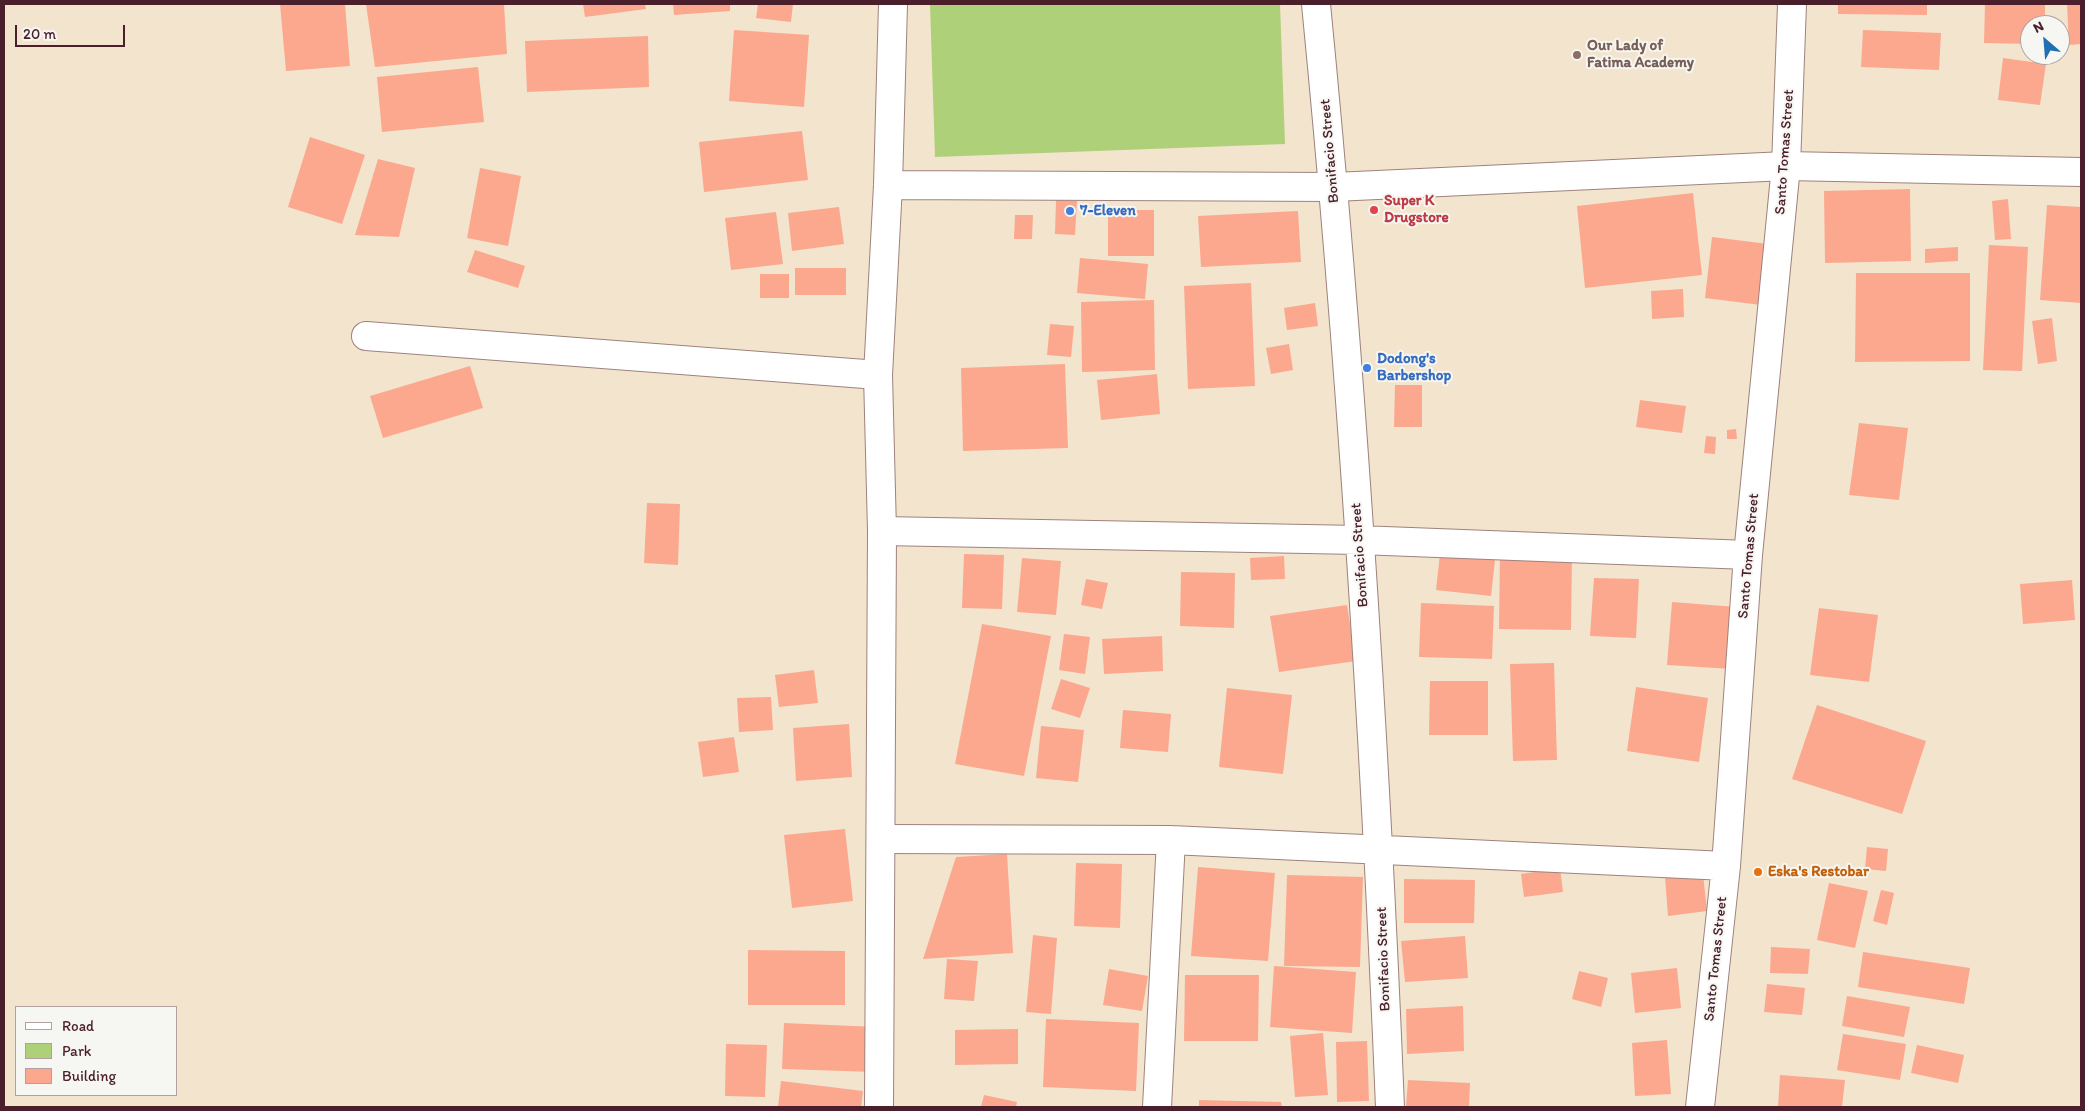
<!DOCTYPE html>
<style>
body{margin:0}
#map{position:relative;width:2085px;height:1111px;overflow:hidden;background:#f3e4ce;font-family:Itim,sans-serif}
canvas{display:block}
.frame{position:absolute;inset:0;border:5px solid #4a1f2b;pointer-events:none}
.legend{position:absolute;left:15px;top:1006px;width:162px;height:90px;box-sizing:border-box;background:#f6f6f2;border:1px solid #b1a0a2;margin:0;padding:6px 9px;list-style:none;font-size:15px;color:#4a1f2b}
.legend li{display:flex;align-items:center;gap:10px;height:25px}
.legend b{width:25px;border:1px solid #b1a0a2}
.north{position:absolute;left:2020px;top:15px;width:50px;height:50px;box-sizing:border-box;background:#f6f6f2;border:1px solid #b1a0a2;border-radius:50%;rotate:333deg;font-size:14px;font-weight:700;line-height:20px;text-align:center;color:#4a1f2b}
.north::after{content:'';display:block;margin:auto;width:18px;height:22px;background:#1f6fb2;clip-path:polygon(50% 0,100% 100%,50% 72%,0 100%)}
.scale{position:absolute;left:15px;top:25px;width:110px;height:22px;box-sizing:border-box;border:2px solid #4a1f2b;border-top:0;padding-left:6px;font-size:15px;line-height:18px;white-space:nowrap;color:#4a1f2b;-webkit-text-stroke:4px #f6f6f2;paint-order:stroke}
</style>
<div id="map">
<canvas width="2085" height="1111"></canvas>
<div class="frame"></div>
<ul class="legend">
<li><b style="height:6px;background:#fff"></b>Road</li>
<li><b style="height:14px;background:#aed079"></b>Park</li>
<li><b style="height:14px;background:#fba88f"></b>Building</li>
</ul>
<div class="north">N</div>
<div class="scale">20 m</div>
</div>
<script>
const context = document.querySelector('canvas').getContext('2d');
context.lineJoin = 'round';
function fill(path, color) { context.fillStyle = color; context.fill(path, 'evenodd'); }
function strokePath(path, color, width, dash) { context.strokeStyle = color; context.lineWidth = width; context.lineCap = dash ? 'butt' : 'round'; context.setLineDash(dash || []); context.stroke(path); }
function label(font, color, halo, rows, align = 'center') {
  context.font = font + ' Itim,sans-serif'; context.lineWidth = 4; context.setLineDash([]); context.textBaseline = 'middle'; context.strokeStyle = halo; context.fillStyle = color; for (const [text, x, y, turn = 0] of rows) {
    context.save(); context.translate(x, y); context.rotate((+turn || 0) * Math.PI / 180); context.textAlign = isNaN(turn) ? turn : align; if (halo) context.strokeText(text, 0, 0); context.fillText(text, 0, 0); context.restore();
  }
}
const green = new Path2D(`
 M930 4H1280L1285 144 935 157Z`);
const building = new Path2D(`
 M280 4H345L350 66 286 71Z
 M366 4H504L507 54 375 67Z
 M583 4H645L646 9 585 17Z
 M673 4H730V11L674 15Z
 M758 4H793L791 22 756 18Z
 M1838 4H1927V15L1838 14Z
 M1985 4H2045V25H2030V44L1984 43Z
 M2067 4H2081V44L2069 45Z
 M734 30 809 35 804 107 729 101Z
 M1863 30 1941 33 1939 70 1861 67Z
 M648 36 649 87 527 92 525 41Z
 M2003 58 2046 64 2040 105 1998 100Z
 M478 67 484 122 382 132 377 77Z
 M802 131 808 180 704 192 699 142Z
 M310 137 365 155 342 224 288 207Z
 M378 159 415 168 399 237 355 235Z
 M480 168 521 176 508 246 467 238Z
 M1910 189 1911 261 1825 263 1824 191Z
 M1693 193 1702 275 1585 288 1577 206Z
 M2008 199 2011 239 1995 240 1992 201Z
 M1056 200 1077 201 1075 235 1055 234Z
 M2047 205 2081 207V303L2040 300Z
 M839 207 844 244 792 251 788 213Z
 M1108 210H1154V256H1108Z
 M1298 211 1301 262 1201 267 1198 216Z
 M776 212 783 264 731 270 725 218Z
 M1015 215H1033L1032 239H1014Z
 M1712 237 1768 244 1761 305 1705 298Z
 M1989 245 2028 247 2022 371 1983 370Z
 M1958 247V261L1925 263V249Z
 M475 250 525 266 518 288 467 272Z
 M1080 258 1148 264 1145 299 1077 293Z
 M795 268H846V295H795Z
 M1856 273H1970V361L1855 362Z
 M760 274H789V298H760Z
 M1251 283 1255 386 1188 389 1184 286Z
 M1683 289 1684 317 1652 319 1651 291Z
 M1154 300 1155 370 1082 372 1081 302Z
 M1315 303 1318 326 1287 330 1284 308Z
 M2052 318 2057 361 2038 364 2032 321Z
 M1050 324 1074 326 1071 357 1047 355Z
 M1289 344 1293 370 1271 374 1266 348Z
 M1065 364 1068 448 963 451 961 368Z
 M470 366 483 408 383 438 370 396Z
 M1157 374 1160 414 1101 420 1097 380Z
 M1395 385H1422V427H1394Z
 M1640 400 1686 406 1682 433 1636 427Z
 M1859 423 1908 428 1899 500 1849 495Z
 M1736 429 1737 439H1727V430Z
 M1706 436 1716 437 1715 454 1704 453Z
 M647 503 680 504 678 565 644 563Z
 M1500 552 1572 553 1571 630 1499 629Z
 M964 554 1004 555 1002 609 962 608Z
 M1440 554 1495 560 1491 596 1436 590Z
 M1284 556 1285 579 1251 580 1250 558Z
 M1022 558 1061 561 1056 615 1017 612Z
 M1181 572 1235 573 1234 628 1180 626Z
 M1594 578 1639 579 1636 638 1590 636Z
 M1086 579 1108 583 1102 609 1081 605Z
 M2072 580 2075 620 2023 624 2020 584Z
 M1672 602 1736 607 1732 669 1667 665Z
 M1421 603 1494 606 1492 659 1419 657Z
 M1347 605 1356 661 1279 672 1270 616Z
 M1819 608 1878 615 1869 682 1810 675Z
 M982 624 1051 636 1024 776 955 764Z
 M1064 634 1090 637 1085 674 1059 670Z
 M1162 636 1163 671 1104 674 1102 639Z
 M1554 663 1557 760 1513 761 1510 664Z
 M814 670 818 703 779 707 775 675Z
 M1061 679 1090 688 1080 718 1051 709Z
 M1430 681H1488V735H1429Z
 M1636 687 1708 698 1699 762 1627 751Z
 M1227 688 1292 695 1283 774 1219 767Z
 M771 697 773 730 739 732 737 698Z
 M1817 705 1926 741 1902 814 1792 779Z
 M1123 710 1171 714 1168 752 1120 748Z
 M849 724 852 777 796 781 793 728Z
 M1041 726 1084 730 1078 782 1036 778Z
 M734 737 739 772 703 777 698 742Z
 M845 829 853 901 792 908 784 835Z
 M1867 847 1888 849 1886 871 1865 869Z
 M1007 854 1013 953 923 959 956 857Z
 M1076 863 1122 864 1120 928 1074 926Z
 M1198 867 1275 873 1268 961 1191 956Z
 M1560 868 1563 892 1524 897 1521 874Z
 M1703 874 1707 911 1668 916 1665 877Z
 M1287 875 1363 877 1360 967 1284 966Z
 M1404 879 1475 880 1474 923H1404Z
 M1829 883 1868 891 1855 948 1817 940Z
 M1881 890 1894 893 1887 925 1873 921Z
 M1033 935 1057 938 1051 1014 1026 1012Z
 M1465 936 1468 978 1405 982 1401 941Z
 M1771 947 1810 949 1808 974 1770 973Z
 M748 950 845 951V1005H748Z
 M1863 952 1970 968 1964 1004 1858 987Z
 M947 959 978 961 974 1001 944 999Z
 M1274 966 1356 972 1352 1033 1270 1027Z
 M1677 968 1681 1008 1635 1013 1631 973Z
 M1109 969 1148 976 1142 1011 1103 1005Z
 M1579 971 1608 978 1601 1007 1572 999Z
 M1185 975H1259L1258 1041H1184Z
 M1767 984 1805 988 1802 1015 1764 1012Z
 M1847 996 1910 1007 1904 1037 1842 1026Z
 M1463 1006 1464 1051 1407 1054 1406 1009Z
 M1046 1019 1139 1023 1136 1091 1043 1087Z
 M784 1023 877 1027 875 1072 782 1069Z
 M1018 1029V1064L955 1065V1030Z
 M1323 1033 1328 1095 1295 1097 1290 1036Z
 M1843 1034 1906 1044 1900 1080 1837 1070Z
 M1667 1040 1671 1094 1635 1096 1632 1043Z
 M1367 1041 1369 1101 1337 1102 1336 1042Z
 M726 1044 767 1045 765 1097 725 1096Z
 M1917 1045 1964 1055 1958 1083 1911 1073Z
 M1780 1075 1845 1080 1842 1107H1778Z
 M1408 1080 1470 1083 1469 1107H1406Z
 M781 1081 863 1091 861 1107H778Z
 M984 1095 1017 1102 1016 1107H981Z
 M1199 1100 1281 1102 1282 1107H1199Z`);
const minor = new Path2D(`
 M1316 4C1352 371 1375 739 1390 1107
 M366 336 878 375
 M882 531 1359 540 1748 555
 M882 839 1171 840 1726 866
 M1157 1107 1171 840
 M1700 1107 1726 866 1748 555 1786 166 1792 4`);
const tertiary = new Path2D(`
 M888 185 1334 187 1786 166 2081 172
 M879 1107 882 531 878 375 888 185 893 4`);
const markers = [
 [1577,55,5,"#8d6e63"],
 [1374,210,5,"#e0444e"],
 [1070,211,5,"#3f7fe0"],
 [1367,368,5,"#3f7fe0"],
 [1758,872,5,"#e8710a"]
];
const educationNames = [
 ["Our Lady of",1587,46],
 ["Fatima Academy",1587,63]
];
const streetNames = [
 ["Bonifacio Street",1330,151,-95],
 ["Santo Tomas Street",1785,152,-86],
 ["Bonifacio Street",1360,555,-94],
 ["Santo Tomas Street",1749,556,-85],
 ["Bonifacio Street",1384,959,-92],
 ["Santo Tomas Street",1716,959,-84]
];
const healthNames = [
 ["Super K",1384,201],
 ["Drugstore",1384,218]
];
const shopNames = [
 ["7-Eleven",1080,211],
 ["Dodong's",1377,359],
 ["Barbershop",1377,376]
];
const foodNames = [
 ["Eska's Restobar",1768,872]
];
fill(green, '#aed079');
fill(building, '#fba88f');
strokePath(minor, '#9e827c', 30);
strokePath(tertiary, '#9e827c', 30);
strokePath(minor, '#fff', 28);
strokePath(tertiary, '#fff', 28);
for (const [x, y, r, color] of markers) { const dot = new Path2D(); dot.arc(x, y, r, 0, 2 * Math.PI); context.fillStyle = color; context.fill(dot); strokePath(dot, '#f6f6f2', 2); }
label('bold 15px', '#785e54', '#f6f6f2', educationNames, 'left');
label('15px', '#4a1f2b', '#f6f6f2', streetNames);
label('bold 15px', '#be3a42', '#f6f6f2', healthNames, 'left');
label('bold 15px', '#366cbe', '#f6f6f2', shopNames, 'left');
label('bold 15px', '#c56008', '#f6f6f2', foodNames, 'left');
</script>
